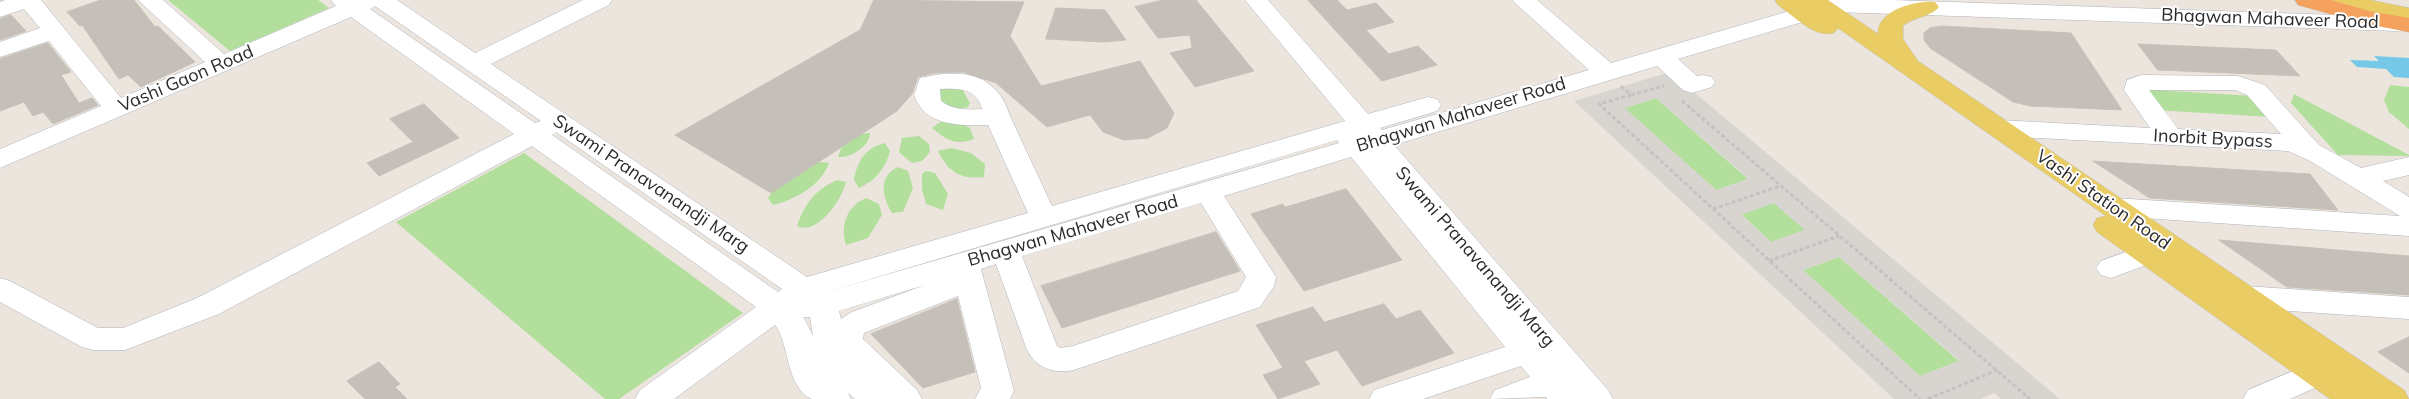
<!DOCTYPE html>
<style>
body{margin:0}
canvas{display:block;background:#ebe5dd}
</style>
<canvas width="2409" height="399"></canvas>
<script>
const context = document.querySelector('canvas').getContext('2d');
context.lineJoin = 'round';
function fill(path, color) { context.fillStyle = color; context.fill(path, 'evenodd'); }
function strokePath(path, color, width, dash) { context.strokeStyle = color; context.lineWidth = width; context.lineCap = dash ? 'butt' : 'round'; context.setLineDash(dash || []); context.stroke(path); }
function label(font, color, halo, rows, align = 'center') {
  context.font = font + ' Mulish,sans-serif'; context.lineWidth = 4; context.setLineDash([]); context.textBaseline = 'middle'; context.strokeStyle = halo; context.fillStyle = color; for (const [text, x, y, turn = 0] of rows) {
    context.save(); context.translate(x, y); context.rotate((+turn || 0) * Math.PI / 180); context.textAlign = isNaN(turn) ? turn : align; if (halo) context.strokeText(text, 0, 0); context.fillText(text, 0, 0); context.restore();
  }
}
const green = new Path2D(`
 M168 0H318L329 8 230 51Z
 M942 84 962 89 970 103 968 107 957 109 943 106 937 98Z
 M2390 85 2409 87V129L2389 112 2384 100Z
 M2139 89 2254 96 2271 117 2154 110Z
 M2294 94 2409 155V156L2338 155 2291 103Z
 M1656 98 1748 179 1716 190 1624 108Z
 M940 122H958L970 128 974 139C955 146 947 140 932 128Z
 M870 133C869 147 851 158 838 157 843 140 852 134 870 133Z
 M919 136 929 144 930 152 922 161 912 163 899 152 902 138Z
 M885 143 890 151C886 168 875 181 859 188L854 180C858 160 865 148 885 143Z
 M951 148 971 153 985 164 984 177C961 180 948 172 938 151Z
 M524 153 743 313 619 399H605L396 222Z
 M819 162 829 163C822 185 794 200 773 205L768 198 777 185Z
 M898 167 908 171 913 188 903 212 892 213C882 197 878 176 898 167Z
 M926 171 935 173 948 194 943 210 926 204 922 189V174Z
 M837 180 846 182C842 200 817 236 797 226 805 203 815 190 837 180Z
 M866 198 879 204 882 215 868 238 846 245C840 225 847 206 866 198Z
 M1774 203 1805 230 1771 242 1741 214Z
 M1839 257 1959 361 1920 376 1803 270Z`);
const plaza = new Path2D(`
 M1670 72 2060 399H2001L1994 393 1980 399H1894L1574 101ZM1656 98 1748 178V179L1716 190 1625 108ZM1774 203 1804 229V230L1771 242 1741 215ZM1839 257 1959 360V361L1920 376 1803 270Z`);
const water = new Path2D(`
 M2374 56 2409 58V78L2394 77 2386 69 2357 67 2350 60 2379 61Z`);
const building = new Path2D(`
 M101 0H134L155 27 158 26 195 62 141 87 128 75 119 79 82 25 80 26 67 12Z
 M874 0 1024 2 1010 36 1041 86 1140 61 1174 113 1167 128 1148 138 1124 140 1103 132 1090 115 1047 127 996 83 963 72 934 73 918 77 912 94 897 111 771 193 675 135 860 30Z
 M1163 0H1196L1254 71 1195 87 1170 53 1192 48 1190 35 1158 38 1135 7Z
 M1308 0H1337L1347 10 1376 3 1394 22 1366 30 1389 54 1418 46 1437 65 1382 81Z
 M1056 8 1105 10 1126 40 1103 42 1046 39Z
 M11 15 26 31 0 40V19Z
 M1942 26 2071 33 2122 110 2030 106 2013 102 1930 48 1924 40V33L1930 28Z
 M48 43 71 72 61 75 79 103 92 98 98 105 53 124 43 112 33 116 24 102 0 111V59Z
 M2138 44 2276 50 2300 76 2158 70Z
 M424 104 459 138 379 176 367 163 413 142 390 119Z
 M2093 161 2310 174 2338 210 2150 198Z
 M1346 189 1402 260 1304 291 1251 214 1283 204 1285 207Z
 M1216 232 1240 271 1062 328 1041 286Z
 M2219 240 2409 256V295L2287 287Z
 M957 299 975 372 923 388 871 334Z
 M1384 304 1396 319 1420 310 1454 353 1362 386 1337 350 1304 361 1320 384 1278 399 1263 375 1283 368 1256 325 1313 307 1324 322Z
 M2409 337V373L2378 352Z
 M379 362 400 384 395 387 407 399H365L347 381Z`);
const path = new Path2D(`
 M1621 86 1631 95 1599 104 1920 399
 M1631 95 1664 86
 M1682 101 2030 399
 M1713 209 1780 186
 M1769 261 1839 236
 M1928 399 1997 370`);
const minor = new Path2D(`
 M5 0H41L121 98 205 62 138 0H163L224 54 336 6 331 0H397L475 53 583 0H612L609 5 491 64 807 277 1028 213 988 125C960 126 924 126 914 95L920 78C960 68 997 72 1010 116L1052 206 1345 121 1245 0H1268L1368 114 1428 97 1437 99 1441 105 1437 111 1380 128 1382 130 1589 70 1512 0H1537L1611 63 1827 0H1892L2398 17 2406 19 2409 25 2406 29 2398 31 1836 12 1678 59 1697 76 1703 75 1712 77 1715 82 1712 87 1692 93 1683 90 1657 66 1394 145 1608 390 1613 399H1547L1546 397 1490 399 1495 390 1530 377 1521 366 1423 399H1369L1374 390 1505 347 1351 157 1224 196 1276 277 1274 286 1260 307 1074 370C1054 374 1037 369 1027 350L996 264 981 269 1014 391 1010 399H975L981 388 958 296 864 333 863 339 917 390 922 399H855L848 393 851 399C842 399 820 399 812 399 785 387 790 344 775 325L674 399H635L640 390 756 307 532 146 219 314 125 350H93L82 347 0 302V278L10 281 98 328H123L197 298 514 134 351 17 0 168V149L101 106 49 41 0 57V42L40 28 24 9 0 17V2ZM375 6 541 121 535 123 370 9ZM940 89C958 88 977 88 982 109 968 110 953 110 941 101ZM556 132 782 289 778 292 552 135ZM1337 140 1339 143 827 292ZM1201 203 1246 277 1238 291 1073 346 1060 348 1057 346 1022 256ZM925 285 852 312 841 319 839 311ZM803 317H810L813 336Z
 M2141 75 2238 76 2265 85 2319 145 2361 168 2409 157V175L2383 181 2409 197V236L2114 216 2104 214 2100 207 2104 200 2114 198 2400 216 2310 161 2288 151 1999 136 1990 134 1986 128 1990 122 1999 120 2150 128 2124 90 2127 80ZM2149 90H2235L2247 95 2281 134 2178 129Z
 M2169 236 2179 239 2183 246 2179 253 2111 278 2101 275 2096 268 2101 261Z
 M2245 286 2409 297V319L2245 308 2234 305 2230 297 2234 289Z
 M2317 361 2328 364 2333 373 2328 382 2290 399H2243L2248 390Z`);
const major = new Path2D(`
 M1775 0H1828L1878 34C1877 10 1916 0 1935 2L1939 7C1931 17 1913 17 1903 26V39L1918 61 2404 390 2409 399H2330L2097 232 2093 225 2097 218 2106 216 1838 28 1834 33C1814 38 1794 16 1778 5Z
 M2326 0H2370L2409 8V22L2329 5Z`);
const highway = new Path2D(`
 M2295 0H2331L2369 11 2409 18V32L2366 24 2298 5Z`);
const streetNames = [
 ["Bhagwan Mahaveer Road",2270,19,2],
 ["Vashi Gaon Road",186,79,-23],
 ["Bhagwan Mahaveer Road",1461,115,-17],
 ["Inorbit Bypass",2213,139,3],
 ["Swami Pranavanandji Marg",651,184,34],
 ["Vashi Station Road",2103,200,35],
 ["Bhagwan Mahaveer Road",1073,231,-16],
 ["Swami Pranavanandji Marg",1475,257,49]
];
fill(green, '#b2df9c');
fill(plaza, '#d8d4cf');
fill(water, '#75c8e8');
fill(building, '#c4bfb8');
strokePath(building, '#c7c1b7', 1);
strokePath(minor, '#b0b3bd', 1);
strokePath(major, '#c3c3c3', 1);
strokePath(highway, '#c3c3c3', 1);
strokePath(path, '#c3c3c3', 3, [4, 2.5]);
fill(minor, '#fff');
fill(major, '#e9cc64');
fill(highway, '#f5a25e');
label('18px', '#2a2a2a', '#fff', streetNames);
</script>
